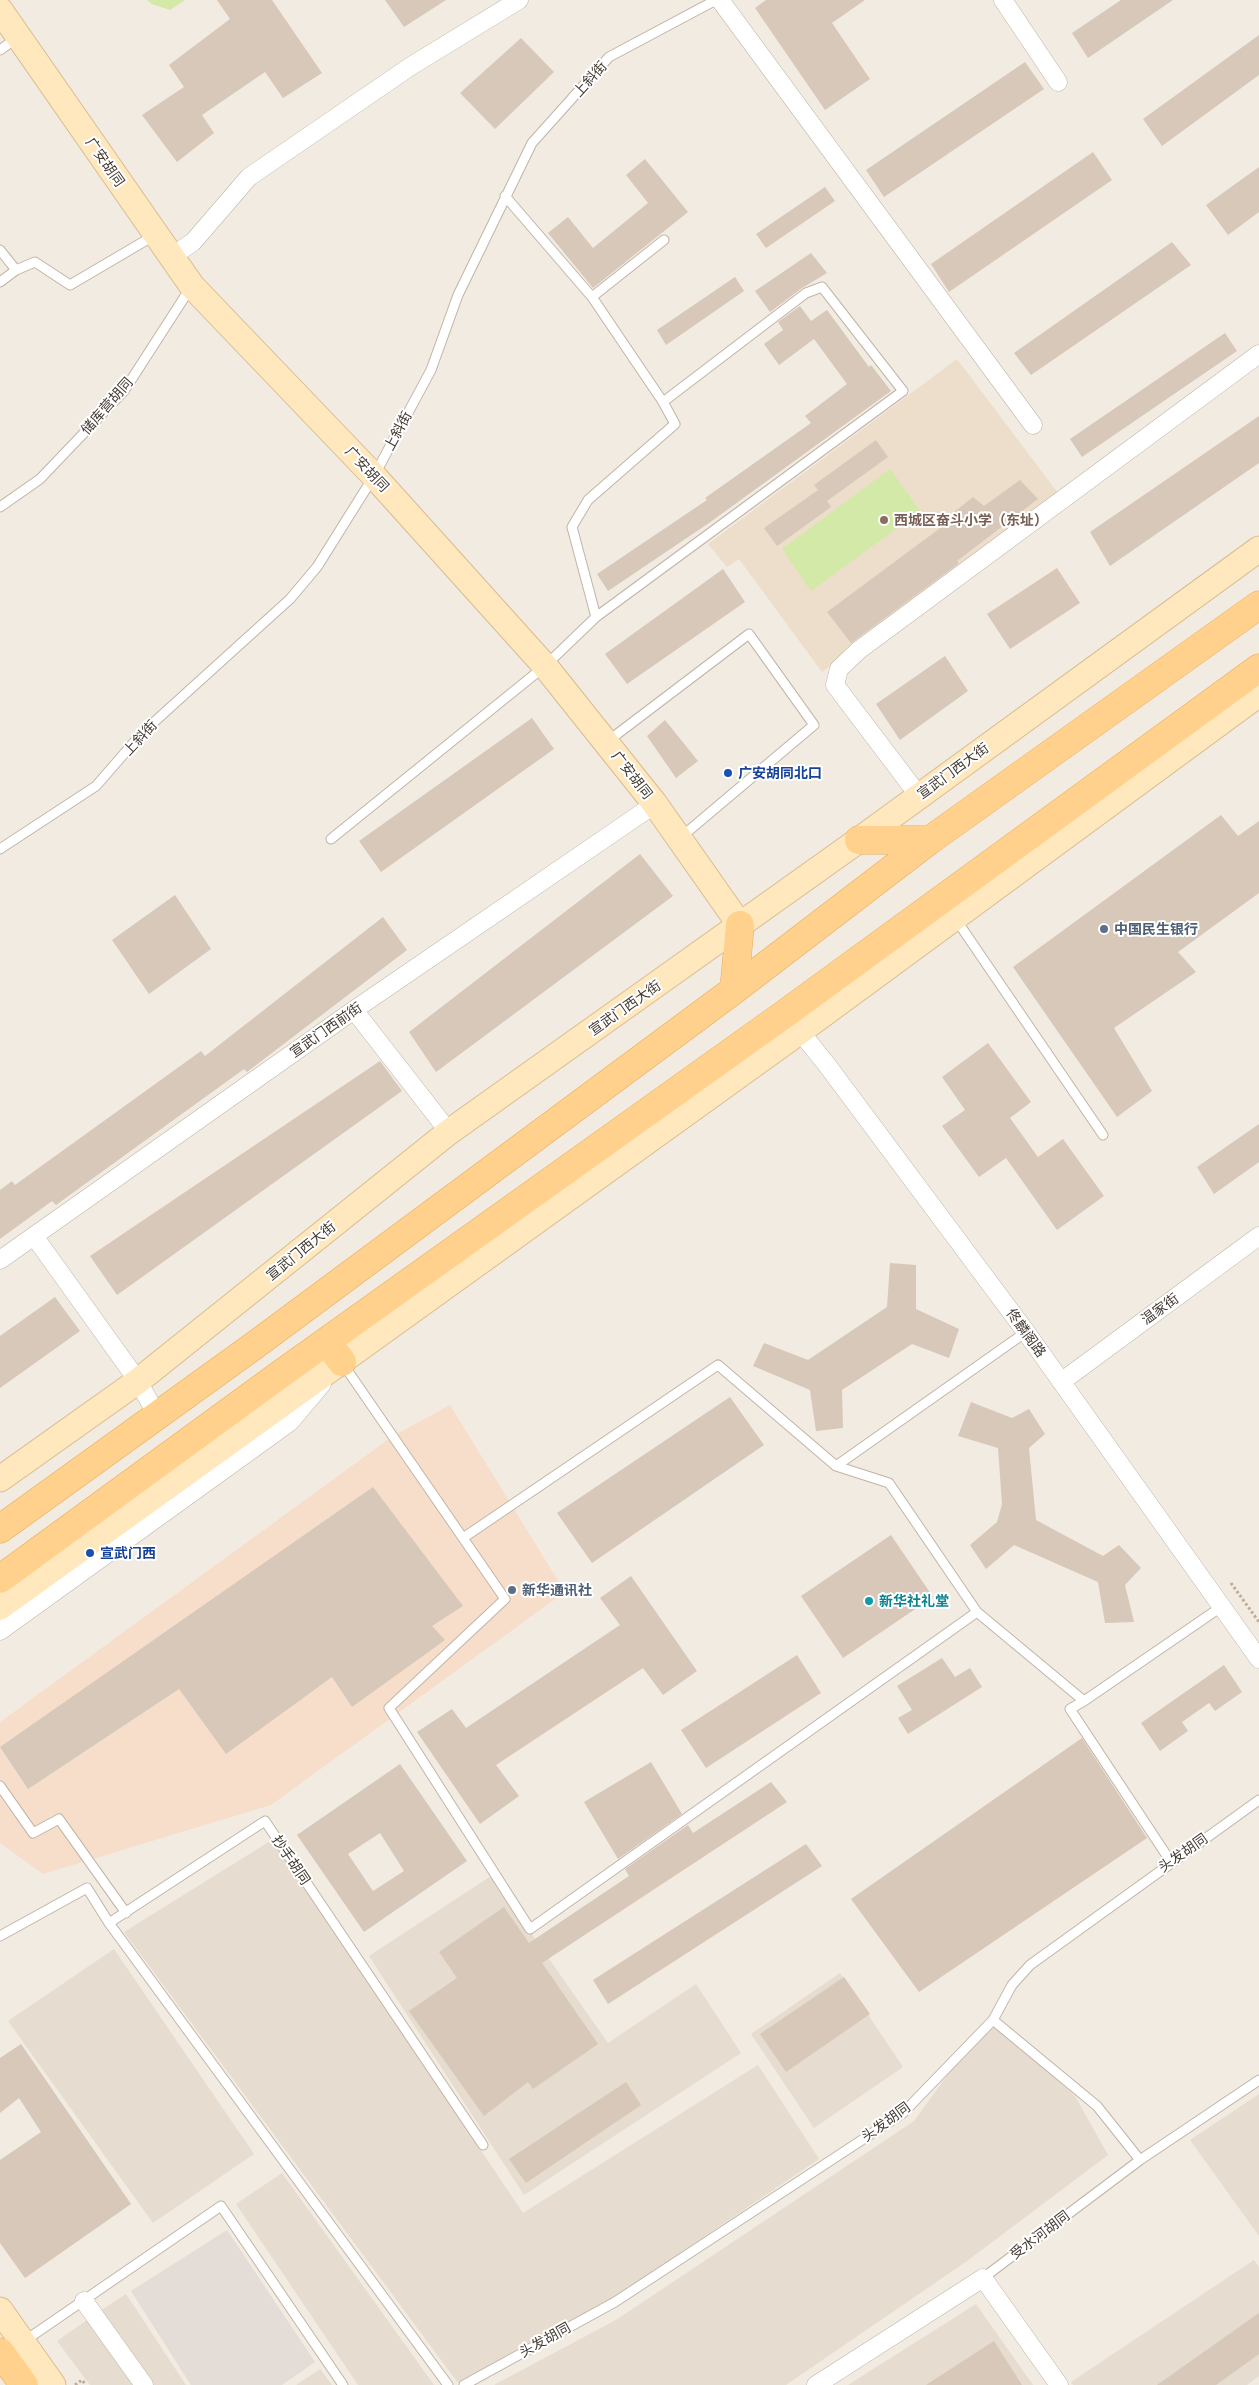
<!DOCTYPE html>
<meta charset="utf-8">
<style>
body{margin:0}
canvas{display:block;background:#f2ebe1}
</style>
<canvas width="1259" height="2385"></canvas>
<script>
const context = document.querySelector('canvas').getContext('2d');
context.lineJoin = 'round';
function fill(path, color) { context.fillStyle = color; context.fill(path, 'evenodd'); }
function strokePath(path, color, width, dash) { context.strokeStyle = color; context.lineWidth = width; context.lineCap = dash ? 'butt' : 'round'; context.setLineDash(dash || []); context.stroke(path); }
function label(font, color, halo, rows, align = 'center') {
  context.font = font + ' "Exo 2","Noto Sans SC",sans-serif'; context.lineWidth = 4; context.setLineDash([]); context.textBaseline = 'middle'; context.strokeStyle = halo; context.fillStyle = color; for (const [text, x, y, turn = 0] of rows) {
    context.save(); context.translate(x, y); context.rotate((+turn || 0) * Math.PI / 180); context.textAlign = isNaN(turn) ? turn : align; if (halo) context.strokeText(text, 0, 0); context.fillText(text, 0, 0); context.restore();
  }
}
const residential = new Path2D(`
 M272 1840 523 2213 758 2065 819 2159 612 2299 458 2383 124 1932Z
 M491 1876 608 2043 696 1984 741 2053 524 2195 369 1956Z
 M114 1949 254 2154 153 2223 8 2021Z
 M840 1973 903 2067 814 2128 751 2034Z
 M988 2019 1075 2096 1108 2155 967 2261 786 2385H494L616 2320 914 2121Z
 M1259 2094V2236L1190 2140Z
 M282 2173 434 2385H358L236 2204Z
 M1254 2260 1259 2267V2376L1247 2385H1073L1071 2382Z
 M126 2294 186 2385H152L100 2311Z
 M976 2304 1033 2385H848Z
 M90 2318 137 2385H90L57 2341Z
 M320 2369 332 2385H296Z`);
const commercial = new Path2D(`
 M450 1405 565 1592 271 1805 43 1874 0 1843V1722L393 1436Z`);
const industrial = new Path2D(`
 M227 2230 315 2362 282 2385H191L131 2291Z`);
const education = new Path2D(`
 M957 359 1061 497 822 672 739 559 727 567 708 544Z`);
const green = new Path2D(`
 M147 0H185L170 10 152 4Z
 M890 469 920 511 811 591 782 549Z`);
const building = new Path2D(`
 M217 0H272L322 73 283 98 265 72 202 115 214 133 177 162 142 115 184 87 169 65 230 19Z
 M385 0H446L404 27Z
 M766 0H865L832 23 870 79 825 110 755 8Z
 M1121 0H1173L1088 58 1072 33Z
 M1259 35V75L1162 146 1143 119Z
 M521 38 554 72 495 129 460 93Z
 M1025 62 1044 89 884 197 866 170Z
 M1093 152 1112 180 949 292 931 264Z
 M645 159 688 212 593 288 548 233 568 217 593 248 648 203 626 175Z
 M1259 167V212L1228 235 1206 205Z
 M825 187 835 201 766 248 756 234Z
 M1172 242 1191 265 1031 375 1014 353Z
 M811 253 827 273 802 288 770 312 755 291Z
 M735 277 744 291 666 345 657 330Z
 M800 306 811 321 827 310 869 367 871 365 891 391 709 523 608 591 597 574 707 500 705 498 811 423 805 416 847 384 814 339 779 365 764 344 783 330 778 322Z
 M1225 333 1237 351 1082 457 1070 439Z
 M1259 416V463L1110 566 1090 532Z
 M876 440 888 457 827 501 831 507 777 546 764 528 818 490 814 485Z
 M1020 480 1038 499 957 561 959 563 851 643 827 612 951 520 948 517 973 497 984 506Z
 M1057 568 1080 603 1010 649 987 614Z
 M723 569 745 602 627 684 605 654Z
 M945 656 968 691 900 740 876 704Z
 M532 718 554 749 381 872 359 841Z
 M665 720 698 761 676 778 647 736Z
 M1221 815 1238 836 1259 821V893L1178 952 1196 972 1114 1028 1152 1091 1117 1117 1013 967Z
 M640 854 673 896 436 1072 409 1032Z
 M175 895 211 949 149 994 112 940Z
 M383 917 407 950 247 1072 244 1069 56 1205 52 1201 0 1239V1190L12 1181 15 1185 201 1051 205 1056Z
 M988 1043 1031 1102 1010 1118 1038 1157 1063 1139 1104 1196 1057 1230 1006 1158 979 1177 942 1126 965 1110 942 1077Z
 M380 1061 402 1091 117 1295 90 1256Z
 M1259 1124V1162L1214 1194 1197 1167Z
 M890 1263 916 1265V1309L959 1329 949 1358 912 1344 842 1390 843 1428 816 1431 810 1390 753 1366 764 1343 808 1360 887 1307Z
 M55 1297 80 1331 0 1388V1336Z
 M730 1397 764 1445 592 1563 557 1513Z
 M971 1402 1012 1418 1029 1409 1045 1434 1029 1448 1036 1520 1103 1556 1119 1545 1141 1568 1125 1585 1134 1622 1105 1623 1098 1582 1014 1545 986 1569 970 1545 997 1522 1002 1504 998 1448 958 1436Z
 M373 1487 463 1606 432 1626 445 1640 352 1707 332 1677 226 1754 179 1689 28 1789 0 1747Z
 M891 1535 933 1597 843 1658 801 1596Z
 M631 1576 697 1671 663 1695 643 1668 496 1765 519 1796 480 1824 417 1732 452 1709 466 1728 620 1625 600 1598Z
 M797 1655 821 1693 706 1768 681 1730Z
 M942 1658 955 1677 970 1668 982 1687 908 1734 898 1718 912 1710 897 1686Z
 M1224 1665 1242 1692 1215 1711 1209 1703 1182 1722 1188 1731 1160 1751 1141 1723Z
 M1082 1738 1147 1838 919 1992 851 1899Z
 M651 1762 682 1814 618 1859 584 1802Z
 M400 1764 467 1861 364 1932 297 1835ZM380 1833 404 1871 373 1891 348 1854Z
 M771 1782 787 1802 542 1963 598 2044 533 2089 528 2082 484 2116 409 2011 457 1978 439 1952 504 1907 529 1943 629 1876 625 1869 688 1825 693 1833Z
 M806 1844 822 1866 608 2004 593 1980Z
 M844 1977 870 2014 786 2072 760 2034Z
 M21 2044 131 2204 25 2278 0 2243V2160L41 2132 19 2098 0 2113V2058Z
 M626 2082 641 2105 526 2183 509 2159Z
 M1259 2313V2354L1216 2385H1157Z
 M994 2341 1022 2385H926Z`);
const path = new Path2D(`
 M1231 1583 1259 1622
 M75 2385 82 2380 86 2385`);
const lane = new Path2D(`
 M0 50 18 37
 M505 196 592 297 663 402
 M0 250 16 270
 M0 282 16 270 35 262 70 285 155 235
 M592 297 664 240
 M0 507 40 479 124 391 191 287
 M608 741 749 634 814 725 680 838
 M331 839 545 666 596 617 903 391 822 287 806 293 663 402 675 424 588 500 572 527 596 617
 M0 849 96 786 142 733 290 599 317 567 374 476 431 370 458 295 532 143 609 57 716 0
 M955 918 1103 1135
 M343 1364 505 1599 389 1708 530 1929 977 1612 889 1483 836 1466 718 1365 463 1538
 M836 1466 1026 1332
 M977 1612 1084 1701 1221 1607
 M1084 1701 1070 1709 1171 1862
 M0 1786 33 1833 59 1819 126 1913
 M109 1923 448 2385
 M0 1936 87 1888 109 1923 265 1821 483 2145
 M993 2020 1097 2106 1140 2160
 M983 2278 1140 2160 1259 2080
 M23 2342 221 2206 343 2385
 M464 2385 615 2302 903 2113 993 2020 1012 1985 1030 1965 1259 1800`);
const street = new Path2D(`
 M720 0 1033 425
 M1003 0 1058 82
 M171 257 193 242 249 177 411 66 519 0
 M919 796 835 685 839 669 859 650 1259 354
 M354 1010 449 1132
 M794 1024 827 1065 1026 1332 1259 1659
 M34 1236 138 1381 158 1417
 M0 1260 354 1010 655 804
 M1061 1382 1259 1236
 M0 1631 290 1422 322 1384
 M84 2301 144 2385
 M816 2385 983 2278 1059 2385`);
const secondary = new Path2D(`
 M0 10 192 286 374 476 545 666 655 804 740 925
 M0 1479 138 1381 449 1132 859 840 1259 549
 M0 1607 799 1032 1259 694
 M0 2310 53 2385`);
const primary = new Path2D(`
 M859 840H930
 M734 990 740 925
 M327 1342 342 1362
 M0 1529 255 1345 734 990 930 840 1259 605
 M0 1579 278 1376 786 1013 1259 668
 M0 2352 24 2385`);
const markers = [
 [884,520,5,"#8d6e63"],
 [728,773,5,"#1a4fb4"],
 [1104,929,5,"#5c6f8a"],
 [90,1553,5,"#1a4fb4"],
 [512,1590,5,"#5c6f8a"],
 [869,1601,5,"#0f9aa8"]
];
const streetNames = [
 ["上斜街",590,79,-48],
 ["广安胡同",105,162,55],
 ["储库营胡同",107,406,-49],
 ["上斜街",398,431,-62],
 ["广安胡同",367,469,47],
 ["上斜街",140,738,-47],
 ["宣武门西大街",953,771,-36],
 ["广安胡同",632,775,52],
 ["宣武门西大街",625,1008,-35],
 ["宣武门西前街",326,1030,-35],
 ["宣武门西大街",301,1251,-39],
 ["温家街",1160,1309,-36],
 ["佟麟阁路",1026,1333,54],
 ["头发胡同",1183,1853,-35],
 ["抄手胡同",291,1860,56],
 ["头发胡同",886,2122,-36],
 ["受水河胡同",1040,2235,-37],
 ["头发胡同",545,2340,-29]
];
const educationNames = [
 ["西城区奋斗小学（东址）",894,520]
];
const transitNames = [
 ["广安胡同北口",738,773],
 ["宣武门西",100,1553]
];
const serviceNames = [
 ["中国民生银行",1114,929],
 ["新华通讯社",522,1590]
];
const cultureNames = [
 ["新华社礼堂",879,1601]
];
fill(residential, '#e6dccf');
fill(commercial, '#f6deca');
fill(industrial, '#e3dcd7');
fill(education, '#ecdeca');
fill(green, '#d3e9a7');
fill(building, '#d7c8b9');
strokePath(lane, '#c0b4a7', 11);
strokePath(street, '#c0b4a7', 19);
strokePath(secondary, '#d8bc90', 27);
strokePath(primary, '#e8ac59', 29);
strokePath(path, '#c0ab94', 3, [2.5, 2.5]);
strokePath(lane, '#fff', 9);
strokePath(street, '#fff', 18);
strokePath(secondary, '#ffe8be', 25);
strokePath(primary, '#ffd18d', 28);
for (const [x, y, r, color] of markers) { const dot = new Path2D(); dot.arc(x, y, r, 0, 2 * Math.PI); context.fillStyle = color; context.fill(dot); strokePath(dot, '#fff', 2); }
label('14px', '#433a32', '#fff', streetNames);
label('bold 14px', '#785e54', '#fff', educationNames, 'left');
label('bold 14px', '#164399', '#fff', transitNames, 'left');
label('bold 14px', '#4e5e75', '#fff', serviceNames, 'left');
label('bold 14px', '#0d838f', '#fff', cultureNames, 'left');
</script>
